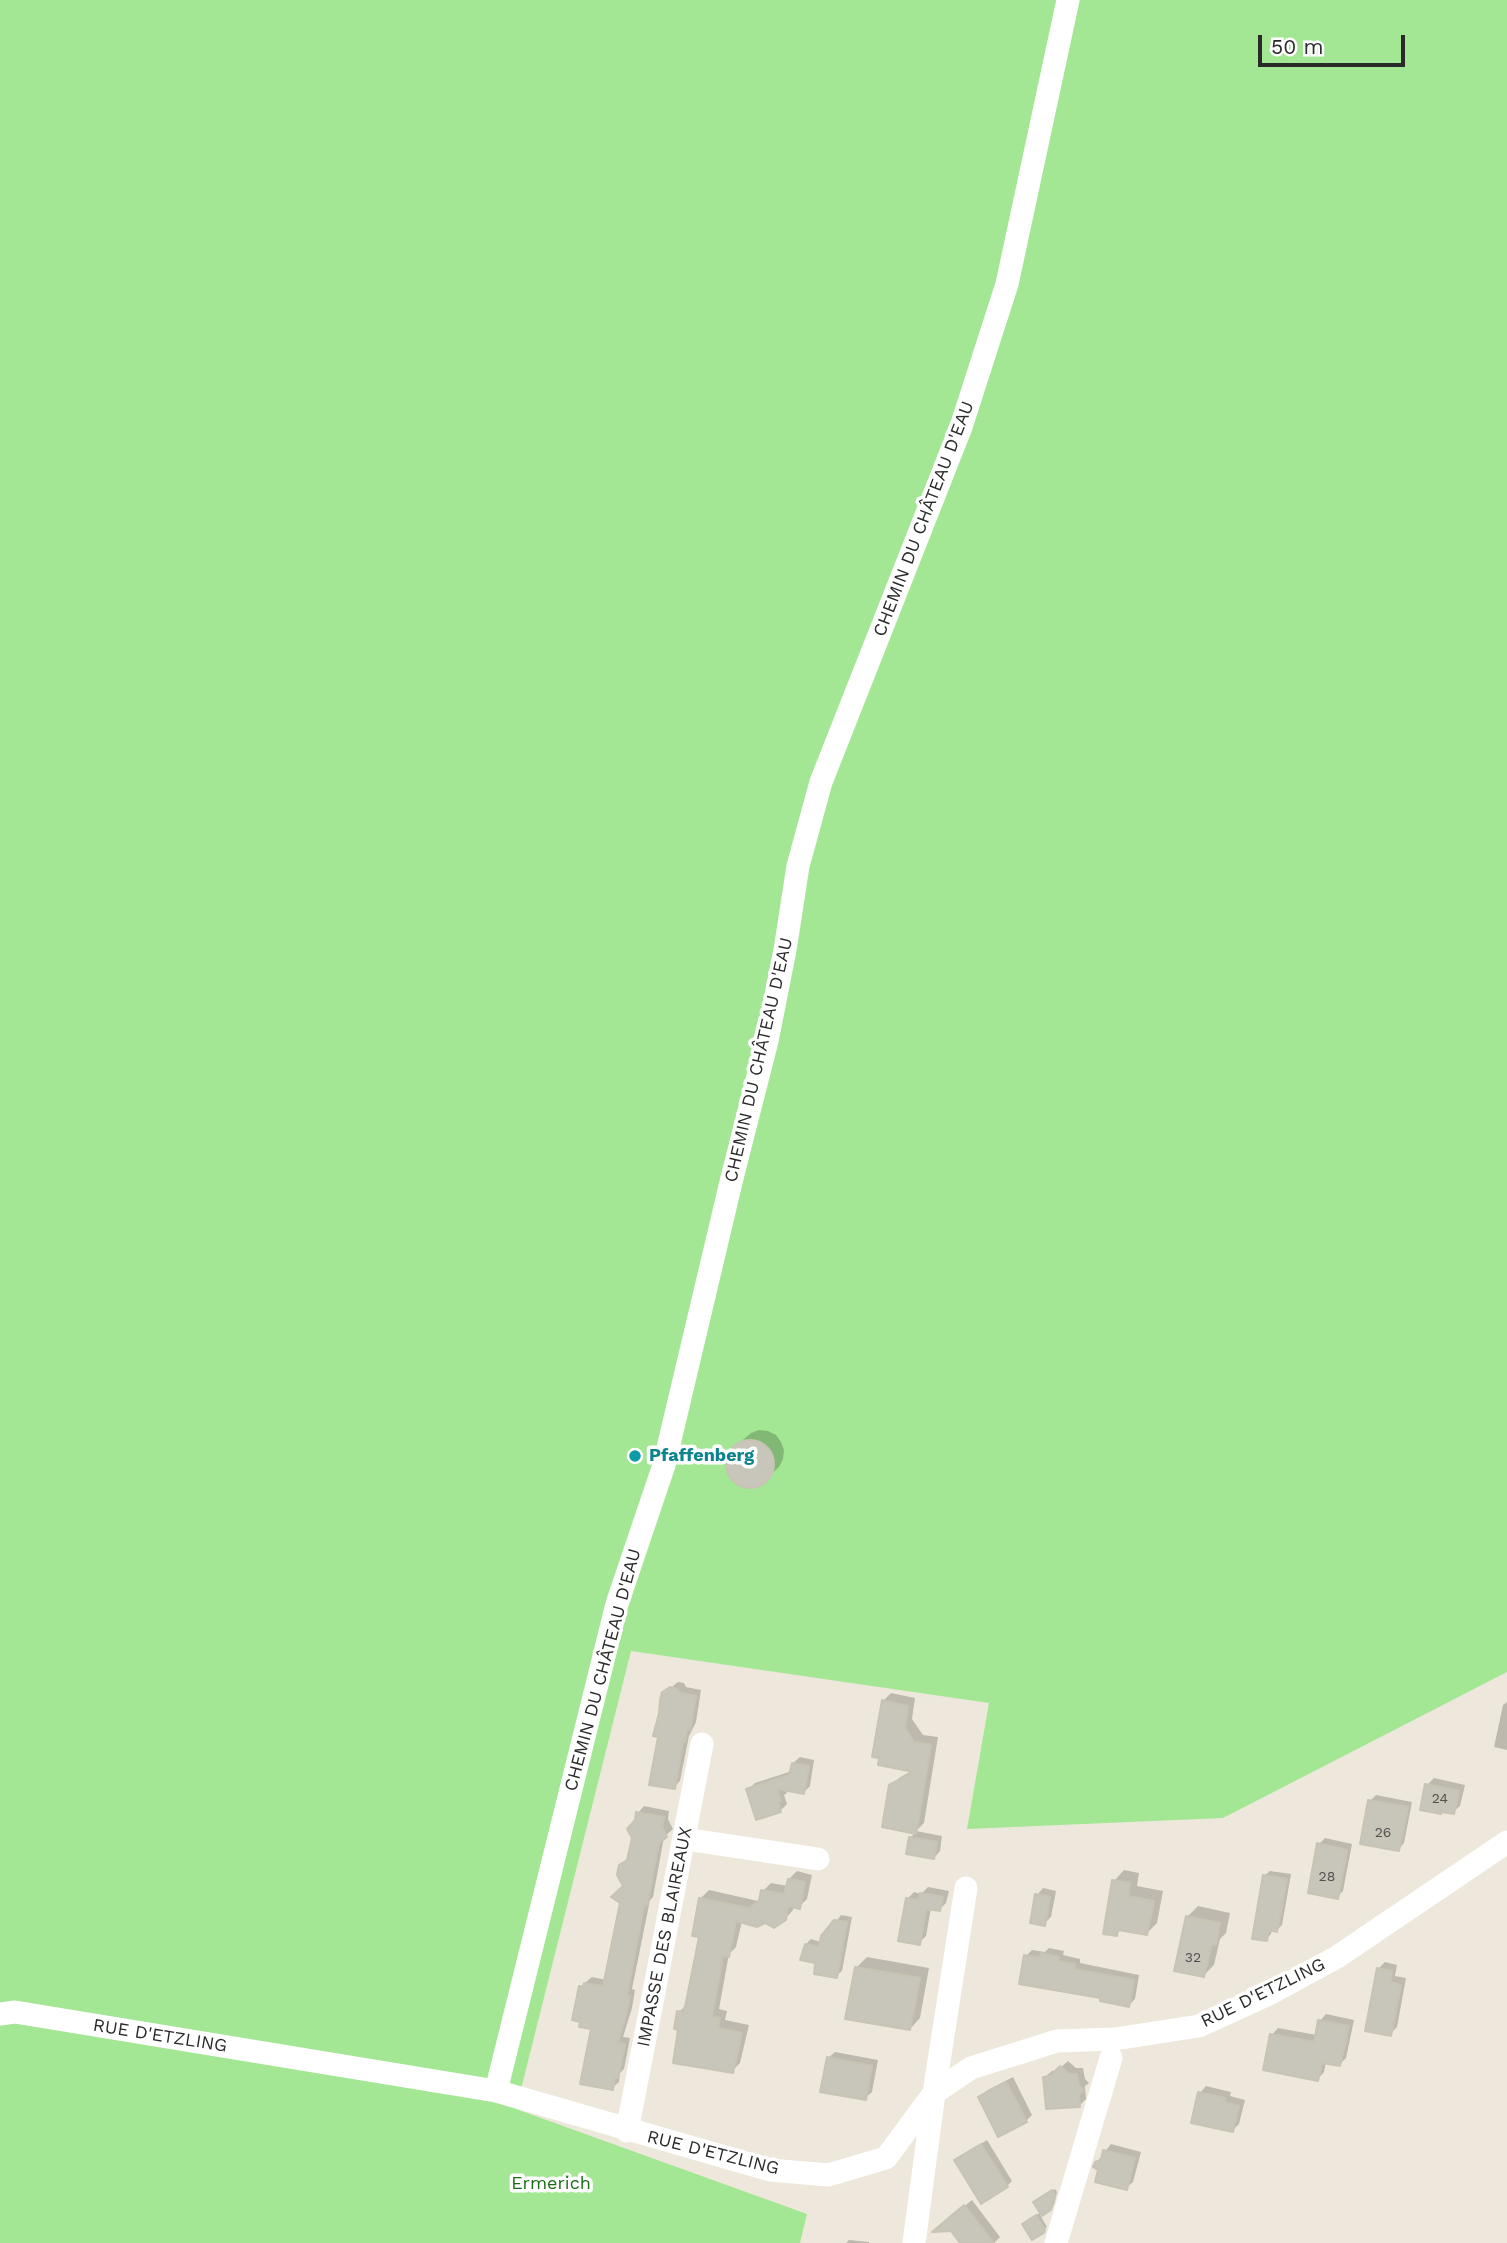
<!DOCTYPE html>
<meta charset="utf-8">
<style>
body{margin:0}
#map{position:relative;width:1507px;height:2243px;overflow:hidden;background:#ede8db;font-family:"Work Sans",sans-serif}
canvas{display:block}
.scale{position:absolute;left:1258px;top:35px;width:147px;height:32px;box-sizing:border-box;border:4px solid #2a2a2a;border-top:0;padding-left:9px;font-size:21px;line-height:24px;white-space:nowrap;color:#2a2a2a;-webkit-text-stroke:5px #fff;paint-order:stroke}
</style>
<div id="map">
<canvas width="1507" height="2243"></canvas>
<div class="scale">50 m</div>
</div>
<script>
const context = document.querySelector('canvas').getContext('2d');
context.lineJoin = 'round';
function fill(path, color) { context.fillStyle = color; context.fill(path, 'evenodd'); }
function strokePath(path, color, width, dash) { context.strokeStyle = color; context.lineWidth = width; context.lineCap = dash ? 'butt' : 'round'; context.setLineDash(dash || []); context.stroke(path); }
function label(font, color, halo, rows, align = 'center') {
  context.font = font + ' "Work Sans",sans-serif'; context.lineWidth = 7; context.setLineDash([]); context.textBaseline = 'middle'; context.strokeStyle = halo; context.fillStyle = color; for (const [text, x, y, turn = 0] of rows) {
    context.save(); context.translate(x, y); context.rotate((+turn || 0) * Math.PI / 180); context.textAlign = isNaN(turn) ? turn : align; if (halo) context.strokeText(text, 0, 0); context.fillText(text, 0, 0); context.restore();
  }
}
const green = new Path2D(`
 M0 0H1507V1672L1223 1818 967 1829 989 1703 631 1651 516 2109 807 2214 800 2243H0Z`);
const shadow = new Path2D(`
 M759 1430 768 1431 776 1435 781 1442 784 1450 783 1459 779 1467 761 1483 753 1486 744 1485 737 1481 731 1475 728 1466 729 1458 733 1450 744 1439 751 1433Z
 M678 1682 684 1683 686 1687 701 1690 696 1722 689 1736 680 1781 674 1787 660 1735 664 1693Z
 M891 1693 915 1698 912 1719 923 1735 938 1737 924 1823 916 1831 942 1836 940 1851 934 1858 910 1838 916 1832 884 1826 890 1786 899 1778 913 1770 883 1701Z
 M1507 1702V1750L1494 1747 1503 1705Z
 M800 1757 814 1760 810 1786 803 1793 785 1789 787 1793 784 1795 787 1804 780 1811 748 1790 755 1783 792 1771 793 1763Z
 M1434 1778 1465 1785 1460 1806 1453 1812 1427 1785Z
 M1376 1795 1412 1802 1404 1843 1399 1849 1370 1801Z
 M644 1806 669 1811 668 1819 673 1829 664 1837 653 1897 650 1900 632 1989 635 1990 632 2008 623 2037 630 2038 624 2069 620 2073 619 2082 612 2088 580 1987 592 1977 606 1980 625 1886 620 1866 629 1858 638 1813Z
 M1325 1838 1352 1844 1343 1891 1337 1897 1319 1844Z
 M1124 1870 1139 1873 1137 1886 1163 1891 1157 1923 1147 1933 1122 1929 1116 1934 1114 1881Z
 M797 1871 812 1875 807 1899 799 1907 794 1906 793 1910 785 1919 742 1921 736 1947 729 1954 719 2009 727 2011 725 2020 749 2025 740 2063 732 2071 680 2028 679 2012 688 2003 701 1936V1898L709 1890 758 1901 761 1898 763 1891 771 1883 788 1886 789 1879Z
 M1270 1871 1291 1874 1282 1925 1277 1930 1272 1929 1271 1934 1266 1939 1265 1875Z
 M928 1887 949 1891 946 1903 940 1909 931 1908 926 1936 919 1943 907 1899 914 1892 921 1894Z
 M1043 1888 1056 1891 1051 1917 1044 1924 1037 1895Z
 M1198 1906 1230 1913 1226 1933 1220 1939 1214 1965 1204 1975 1187 1917Z
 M841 1915 852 1917 842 1971 836 1976 817 1961 806 1944 811 1939 821 1942Z
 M1049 1948 1064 1951 1063 1955 1080 1959V1963L1139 1975 1135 1999 1129 2005 1102 1997 1026 1956 1032 1950 1045 1952Z
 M867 1957 929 1968 920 2018 910 2029 856 1968Z
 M1385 1962 1397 1965 1395 1976 1406 1978 1397 2027 1390 2034 1378 1969Z
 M1326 2014 1354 2020 1346 2058 1340 2064 1326 2062 1324 2072 1318 2079 1272 2035 1278 2028 1317 2035 1320 2021Z
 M835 2052 878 2060 872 2092 865 2098 828 2058Z
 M1068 2061 1076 2068H1083L1085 2079 1089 2083 1085 2086 1086 2099 1080 2105 1045 2077 1052 2071 1058 2070Z
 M1013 2077 1032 2115 1026 2121 980 2097 986 2091Z
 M1206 2086 1231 2092 1230 2096 1245 2100 1239 2124 1233 2130 1200 2093Z
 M987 2140 1012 2181 1007 2186 956 2160Z
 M1111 2144 1141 2152 1133 2182 1126 2188 1100 2169 1096 2163Z
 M1055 2189 1057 2192 1054 2205 1040 2215 1047 2227 1043 2231 1027 2221 1041 2212 1038 2199Z
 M972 2200 1000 2237 994 2243H962L952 2229 940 2226Z
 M849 2240 869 2242V2243H846Z`);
const building = new Path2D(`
 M726 1464a24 24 0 1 1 48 0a24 24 0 1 1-48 0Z
 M670 1687 677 1689 680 1693 696 1696 690 1730 687 1729 685 1742 683 1741 675 1789 649 1785 658 1737 653 1736 659 1713 660 1700 662 1692Z
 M882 1700 908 1706 905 1728 914 1742 931 1745 916 1834 882 1827 889 1785 914 1772 878 1765 879 1758 872 1757Z
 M792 1763 809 1766 804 1794 777 1789 781 1801 778 1802 781 1812 756 1820 746 1789 789 1775Z
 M1425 1784 1459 1791 1454 1814 1441 1812V1814L1420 1810Z
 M1368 1800 1408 1807 1399 1851 1360 1844Z
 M636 1812 664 1817 662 1827 667 1837 659 1843 647 1906 644 1905 627 1995 630 1996 626 2015 618 2043 625 2044 618 2078 615 2077 613 2090 580 2084 591 2029 579 2027 580 2022 572 2020 579 1986 583 1987 584 1983 603 1986 620 1903 611 1897 623 1886 617 1875 619 1865 627 1860 632 1838 627 1829 635 1820Z
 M909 1837 937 1842 934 1859 906 1854Z
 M1317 1843 1347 1850 1338 1899 1308 1893Z
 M1263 1875 1287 1879 1277 1932 1269 1930 1267 1941 1252 1939Z
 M788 1879 805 1882 800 1909 788 1906 786 1920 774 1928 765 1923 757 1927 736 1921 729 1957 723 1956 712 2017 720 2018 718 2028 742 2033 733 2073 673 2063 678 2030 674 2029 677 2011 684 2012 699 1937 692 1936 699 1898 749 1908 759 1901 761 1890 784 1894Z
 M1112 1880 1130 1883 1128 1896 1154 1901 1147 1935 1118 1930 1117 1936 1103 1934Z
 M920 1893 943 1897 940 1911 926 1909 920 1945 898 1941 906 1898 918 1900Z
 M1035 1894 1050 1897 1045 1926 1030 1923Z
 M1186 1916 1220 1923 1216 1945 1212 1944 1204 1977 1174 1971Z
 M834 1920 847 1922 837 1978 814 1974 815 1963 800 1960 805 1944 819 1947 821 1936Z
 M1041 1953 1059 1957 1058 1961 1075 1964 1074 1969 1134 1980 1129 2007 1100 2001V1998L1019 1984 1024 1955 1040 1958Z
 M855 1967 920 1978 910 2030 845 2019Z
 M1377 1968 1392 1971 1390 1982 1401 1985 1391 2036 1365 2031Z
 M1318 2020 1349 2026 1340 2066 1322 2063 1318 2081 1263 2070 1270 2034 1314 2042Z
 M827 2057 872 2066 866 2100 820 2092Z
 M1060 2066 1069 2074H1077L1079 2086 1084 2090 1079 2095 1080 2107 1046 2109 1043 2077 1050 2076Z
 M1006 2082 1027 2122 998 2137 978 2097Z
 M1198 2092 1225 2098 1224 2102 1239 2106 1233 2132 1191 2123Z
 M981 2144 1008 2187 981 2204 954 2160Z
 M1103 2150 1135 2158 1127 2190 1095 2182 1098 2170 1093 2167 1095 2162 1101 2160Z
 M1052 2190 1055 2196 1051 2210 1042 2216 1033 2202Z
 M964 2205 994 2243H960L951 2231 932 2232Z
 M1036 2215 1045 2230 1044 2233 1032 2240 1022 2224Z`);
const minor = new Path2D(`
 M685 1839 818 1859
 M0 2014 15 2012 496 2091 770 2170 828 2175 886 2158 934 2093 971 2068 1057 2041 1115 2039 1199 2026 1271 1993 1337 1957 1507 1842
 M496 2091 617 1604 664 1465 732 1178 767 1041 785 950 798 866 821 782 961 427 1007 284 1068 0
 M627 2131 702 1744
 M914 2243 934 2093 966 1888
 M1056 2243 1111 2058`);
const markers = [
 [635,1456,7,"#0f9aa8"]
];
const numberNames = [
 ["24",1440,1799],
 ["26",1383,1833],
 ["28",1327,1877],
 ["32",1193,1958]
];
const streetNames = [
 ["CHEMIN DU CHÂTEAU D'EAU",924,519,-69],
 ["CHEMIN DU CHÂTEAU D'EAU",759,1060,-77],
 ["CHEMIN DU CHÂTEAU D'EAU",603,1670,-75],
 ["IMPASSE DES BLAIREAUX",665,1937,-79],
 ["RUE D'ETZLING",1263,1993,-26],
 ["RUE D'ETZLING",160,2036,9],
 ["RUE D'ETZLING",713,2153,14]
];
const cultureNames = [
 ["Pfaffenberg",649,1456]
];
const parkNames = [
 ["Ermerich",551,2184]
];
fill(green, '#a3e794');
fill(shadow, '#0003');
fill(building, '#c8c5bb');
strokePath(building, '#c8c4b4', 2);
strokePath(minor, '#fff', 23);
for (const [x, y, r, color] of markers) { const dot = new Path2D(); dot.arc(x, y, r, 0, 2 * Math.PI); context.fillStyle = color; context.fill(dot); strokePath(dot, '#fff', 2.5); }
label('14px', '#52514e', null, numberNames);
label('18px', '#2a2a2a', '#fff', streetNames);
label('bold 18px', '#0d838f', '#fff', cultureNames, 'left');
label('18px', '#1a6b15', '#fff', parkNames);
</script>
